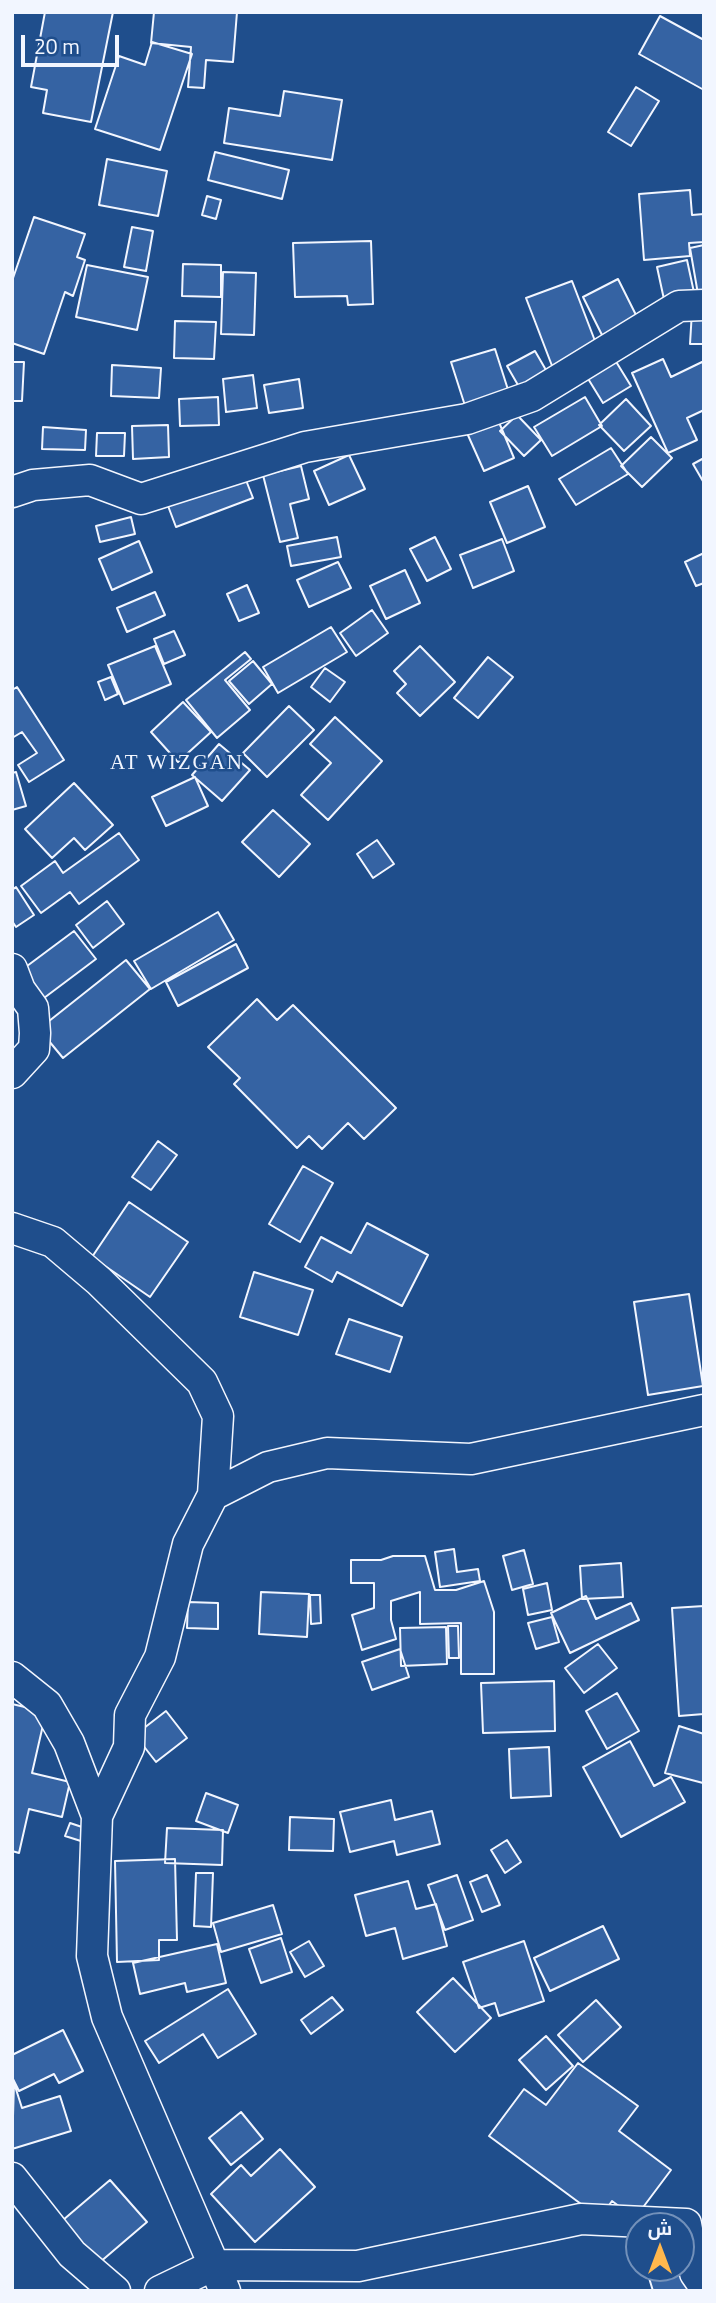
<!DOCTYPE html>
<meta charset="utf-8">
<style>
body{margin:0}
#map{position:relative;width:716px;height:2303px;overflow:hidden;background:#1f4e8c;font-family:Georgia,Cairo,serif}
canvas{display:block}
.frame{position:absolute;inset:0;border:14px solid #f2f6ff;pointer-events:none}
.north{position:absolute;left:625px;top:2212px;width:70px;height:70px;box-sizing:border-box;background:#1f4e8c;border:2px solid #7391ba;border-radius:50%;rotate:0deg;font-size:19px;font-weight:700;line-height:28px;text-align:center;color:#f2f6ff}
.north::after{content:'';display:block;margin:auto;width:24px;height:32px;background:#ffb74d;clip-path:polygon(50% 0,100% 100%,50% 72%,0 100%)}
.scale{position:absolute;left:21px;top:35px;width:98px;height:32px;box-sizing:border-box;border:4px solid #f2f6ff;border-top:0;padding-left:9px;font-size:21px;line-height:24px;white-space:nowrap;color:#f2f6ff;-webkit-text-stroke:5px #1f4e8c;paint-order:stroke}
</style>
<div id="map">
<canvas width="716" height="2303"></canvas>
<div class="frame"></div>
<div class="north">ش</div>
<div class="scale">20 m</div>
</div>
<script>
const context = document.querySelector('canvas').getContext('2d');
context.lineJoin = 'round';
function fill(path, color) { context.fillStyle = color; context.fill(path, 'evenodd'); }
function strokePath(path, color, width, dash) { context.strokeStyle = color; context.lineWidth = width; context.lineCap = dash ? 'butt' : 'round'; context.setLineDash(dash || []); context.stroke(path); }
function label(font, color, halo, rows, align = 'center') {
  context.font = font + ' Georgia,serif'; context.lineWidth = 5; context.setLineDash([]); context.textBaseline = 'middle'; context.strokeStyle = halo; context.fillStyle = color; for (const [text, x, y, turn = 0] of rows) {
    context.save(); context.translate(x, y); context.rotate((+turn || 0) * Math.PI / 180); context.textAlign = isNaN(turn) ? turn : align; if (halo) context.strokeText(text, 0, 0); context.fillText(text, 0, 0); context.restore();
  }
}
const building = new Path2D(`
 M45 12H113L91 122 43 113 47 90 31 87Z
 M154 12H237L233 62 206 60 204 88 188 87 191 47 151 43Z
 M660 16 704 40V90L639 54Z
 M152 42 192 54 160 150 95 129 119 56 145 65Z
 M636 87 659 101 631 146 608 132Z
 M284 91 342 100 332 160 224 143 229 108 280 116Z
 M215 152 289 170 282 199 208 180Z
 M107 159 167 171 158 216 99 205Z
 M690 190 692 215 704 214V242L689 243 690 256 644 260 639 194Z
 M207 196 221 200 216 219 202 215Z
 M34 217 85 234 77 257 85 260 73 296 65 292 44 354 12 343V281Z
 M132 227 153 231 146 271 124 267Z
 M371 241 373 304 348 305 347 296 295 297 293 243Z
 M704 245V299L699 300 690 248Z
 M687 260 695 297 665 304 657 267Z
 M183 264 221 265V297L182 296Z
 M87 265 148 277 137 330 76 317Z
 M223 272 256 273 254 335 221 334Z
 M618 279 639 321 604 339 583 297Z
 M572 281 600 354 554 371 526 298Z
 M692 311 704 312V344H690Z
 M175 321 216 322 214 359 174 358Z
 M495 349 511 399 467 412 451 362Z
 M535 351 550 377 522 392 507 366Z
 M663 359 671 377 702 362 704 365V410L687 418 697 440 668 453 632 373Z
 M615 360 631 386 603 403 587 377Z
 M12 362H24L22 401H12Z
 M112 365 161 368 159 398 111 396Z
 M253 375 257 408 226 412 223 379Z
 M299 379 303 408 269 413 264 385Z
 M218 397 219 425 180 426 179 399Z
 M585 397 602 426 552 456 534 427Z
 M626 399 651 426 624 451 599 425Z
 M517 415 541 440 524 456 500 431Z
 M498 420 514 458 484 471 467 433Z
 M168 425 169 457 133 459 132 426Z
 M43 427 86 430 85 450 42 449Z
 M97 433H125L124 456H96Z
 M651 437 672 458 642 487 621 466Z
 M611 448 628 474 576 505 559 479Z
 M349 455 365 489 329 505 314 471Z
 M704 458V483L693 464Z
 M301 466 309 499 290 504 298 538 280 542 263 475Z
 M242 470 253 498 176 527 165 498Z
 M528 486 545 527 507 543 490 502Z
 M131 517 135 534 100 542 96 526Z
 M337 537 341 557 291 566 287 546Z
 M435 537 451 569 427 581 410 549Z
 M502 539 514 571 473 588 460 555Z
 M139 541 152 572 112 590 99 559Z
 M704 553V583L696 586 685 562Z
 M338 562 351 588 309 607 297 580Z
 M405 570 420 603 386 619 370 586Z
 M247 585 259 613 239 621 227 594Z
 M155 592 165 615 127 632 117 608Z
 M372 610 388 633 356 656 340 633Z
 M331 627 347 652 278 693 263 667Z
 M174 631 185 655 164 664 154 639Z
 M155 646 171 684 124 704 108 665Z
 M420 646 455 682 420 716 397 693 406 684 394 671Z
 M245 652 251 659 225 680 250 710 217 738 186 700Z
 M488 657 513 677 478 718 454 698Z
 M253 661 272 684 249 704 229 681Z
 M325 668 345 682 330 702 311 687Z
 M111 677 118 694 105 700 98 682Z
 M17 687 64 760 29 782 18 765 37 753 22 732 12 738V690Z
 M183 702 211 732 178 762 151 732Z
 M289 706 314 730 267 777 243 753Z
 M335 717 382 761 328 820 301 795 331 763 310 744Z
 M219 744 250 770 222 801 192 775Z
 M16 772 26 806 12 810V773Z
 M195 777 208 806 166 826 152 797Z
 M74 783 113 825 85 850 74 838 52 858 25 829Z
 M273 810 310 844 279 877 242 842Z
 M119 833 139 860 79 904 70 892 41 913 21 886 55 861 63 873Z
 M377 840 394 864 373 878 357 854Z
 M16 887 34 915 16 927 12 921V890Z
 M107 901 124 924 93 948 76 925Z
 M218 912 234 940 151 989 134 961Z
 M74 931 96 959 40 1001 19 972Z
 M236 944 248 968 178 1006 166 982Z
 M126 960 150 989 63 1058 39 1029Z
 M257 999 277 1020 293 1005 396 1108 364 1139 348 1123 322 1149 309 1136 297 1148 234 1084 240 1078 208 1047Z
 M158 1141 177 1155 151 1190 132 1177Z
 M303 1166 333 1183 300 1242 269 1224Z
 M129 1202 188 1242 150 1297 92 1257Z
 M367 1223 428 1255 402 1306 337 1272 332 1282 305 1267 321 1237 351 1253Z
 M254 1272 313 1290 298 1335 240 1317Z
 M689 1294 703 1386 648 1395 634 1302Z
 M349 1319 402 1337 390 1372 336 1354Z
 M454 1549 457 1572 478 1569 480 1581 440 1587 435 1552Z
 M524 1550 533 1584 512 1590 503 1556Z
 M393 1556H425L435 1590H456L484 1581 494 1612V1674H461V1623L420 1624V1592L391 1601V1620L396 1639 362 1650 352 1615 374 1608V1583H351V1560H381Z
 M621 1563 623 1597 582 1599 580 1566Z
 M547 1583 552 1610 528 1615 523 1589Z
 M261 1592 309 1594 307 1637 259 1634Z
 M310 1595H320L321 1623 311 1624Z
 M586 1596 596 1619 631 1603 639 1620 570 1653 551 1613Z
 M188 1602 218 1603V1629L187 1628Z
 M704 1606V1714L679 1716 672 1608Z
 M552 1617 559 1642 536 1649 528 1623Z
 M448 1626H458L459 1658H449Z
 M446 1627 447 1664 401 1666 400 1628Z
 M598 1644 617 1668 584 1693 565 1668Z
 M400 1649 409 1677 372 1690 362 1662Z
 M554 1681 555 1731 483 1733 481 1683Z
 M617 1693 639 1731 607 1749 586 1711Z
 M12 1704 46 1712 32 1773 70 1782 62 1817 29 1809 19 1853 12 1851Z
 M166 1711 187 1738 156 1762 135 1735Z
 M679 1726 704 1734 703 1783 665 1773Z
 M630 1741 654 1786 671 1777 685 1802 621 1837 583 1767Z
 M549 1747 551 1796 511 1798 509 1749Z
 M206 1793 238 1805 228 1833 196 1821Z
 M391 1800 395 1820 432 1811 440 1844 397 1855 394 1841 350 1852 340 1812Z
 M290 1817 334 1819 333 1851 289 1850Z
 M70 1823 88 1829 84 1842 65 1836Z
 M167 1828 223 1830 222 1865 165 1863Z
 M507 1840 521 1862 505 1873 491 1850Z
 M175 1859 177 1940H159V1960L117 1962 115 1861Z
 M196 1873H213L211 1927 194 1926Z
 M457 1875 473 1920 445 1930 428 1885Z
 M487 1875 500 1905 482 1912 470 1882Z
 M408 1881 416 1909 436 1904 447 1946 403 1959 395 1928 366 1936 355 1895Z
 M273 1905 282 1934 221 1952 213 1923Z
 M603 1926 619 1959 550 1991 534 1958Z
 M281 1938 292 1972 261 1983 249 1949Z
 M309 1941 324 1966 305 1977 290 1952Z
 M524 1941 544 2001 499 2016 495 2003 479 2008 463 1962Z
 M217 1944 226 1983 187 1992 185 1983 140 1994 133 1963Z
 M453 1978 491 2018 455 2052 417 2012Z
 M228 1989 256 2034 218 2058 203 2034 159 2063 145 2041Z
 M332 1997 343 2010 311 2034 301 2020Z
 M596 2000 621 2027 583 2062 558 2035Z
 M63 2030 83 2071 59 2083 54 2074 19 2091 12 2077V2055Z
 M546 2036 573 2066 546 2090 519 2060Z
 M578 2063 638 2106 619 2131 671 2170 635 2218 612 2201 600 2218 489 2136 524 2089 546 2105Z
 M14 2083 22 2108 60 2096 71 2131 12 2149Z
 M241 2112 263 2139 231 2165 209 2138Z
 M280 2149 315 2187 255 2242 211 2194 241 2165 251 2176Z
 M110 2180 147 2222 92 2269 56 2226Z
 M646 2268H681L693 2291H653Z`);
const street = new Path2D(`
 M12 492 33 485 90 480 141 499 305 447 467 419 532 396 679 306 704 305
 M12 969 20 990 33 1008 35 1033 34 1049 12 1073
 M12 1228 53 1242 99 1281 202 1382 218 1416 213 1495
 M12 1677 47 1705 69 1743 97 1816 92 1956 107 2017 225 2291
 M97 1816 129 1747 130 1715 160 1657 188 1544 213 1495 268 1467 327 1453 471 1459 704 1410
 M12 2178 72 2254 115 2291
 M160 2291 214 2265 358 2266 581 2219 686 2224 695 2273 704 2286`);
const quarterNames = [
 ["AT WIZGAN",177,763]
];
fill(building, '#3563a3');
strokePath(building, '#f2f6ff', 2);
strokePath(street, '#f2f6ff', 33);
strokePath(street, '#1f4e8c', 30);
context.letterSpacing = '2px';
label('21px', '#f2f6ff', '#1f4e8c', quarterNames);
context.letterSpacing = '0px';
</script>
